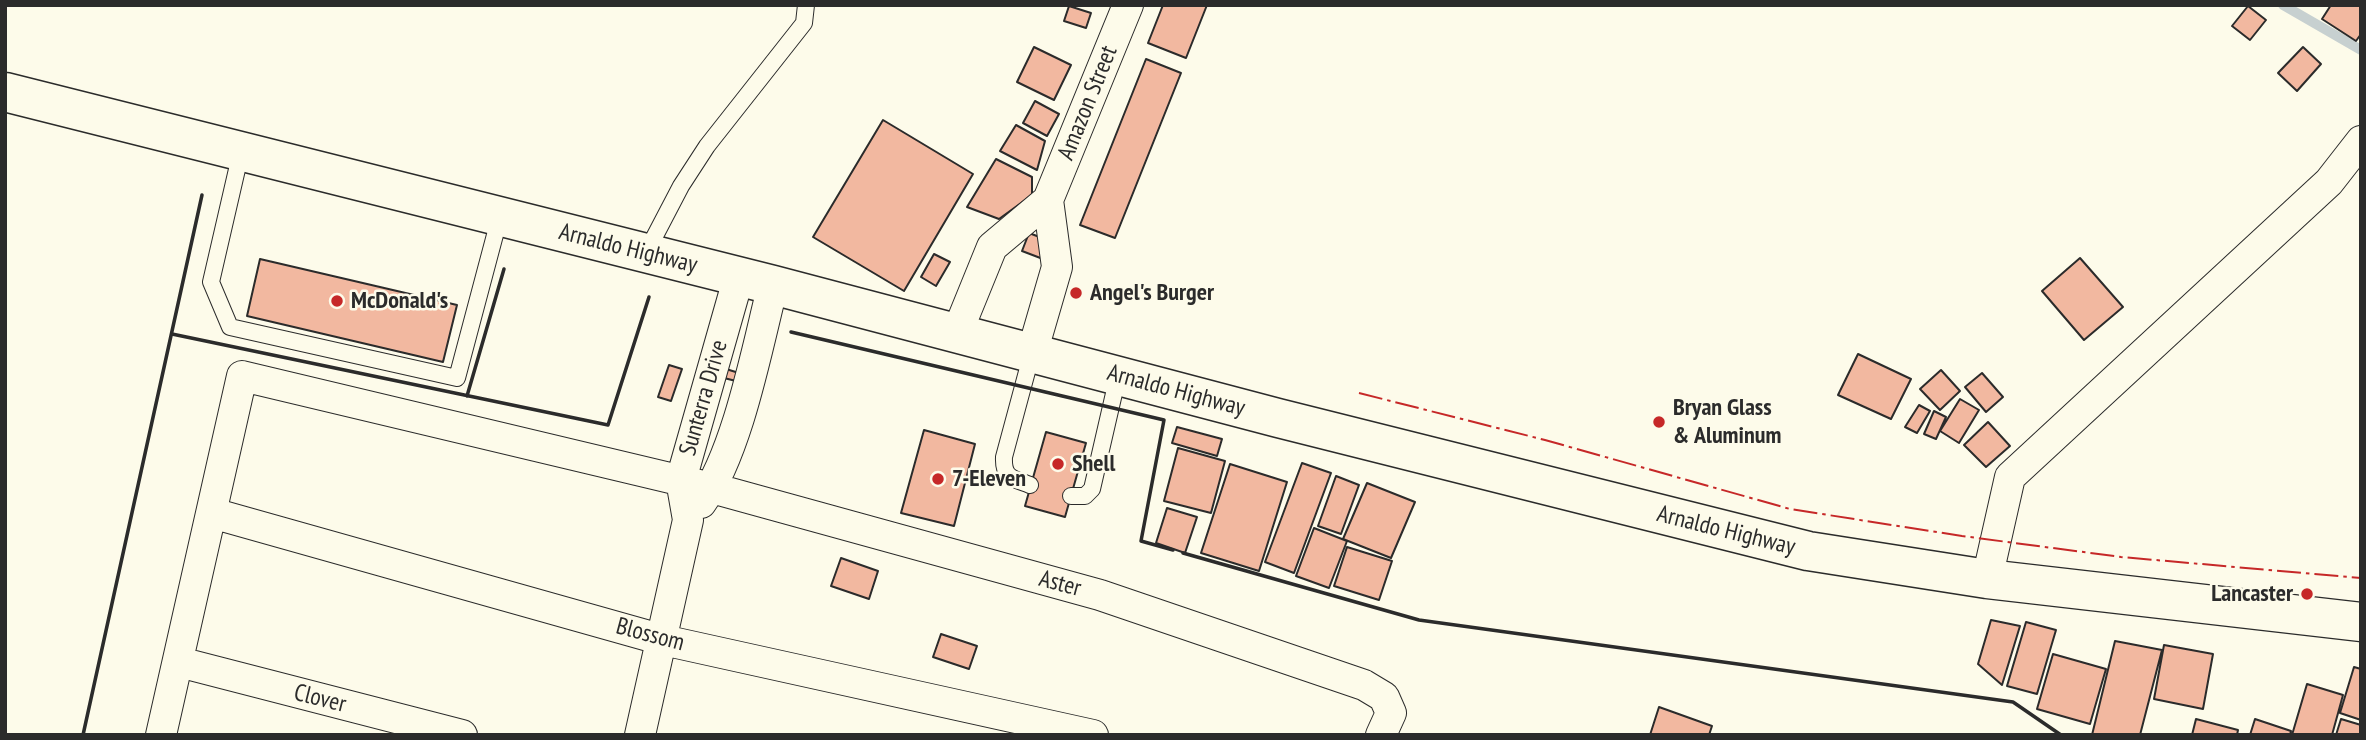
<!DOCTYPE html>
<style>
body{margin:0}
#map{position:relative;width:2366px;height:740px;overflow:hidden;background:#fdfbea;font-family:"PT Sans Narrow",sans-serif}
canvas{display:block}
.frame{position:absolute;inset:0;border:7px solid #2b2b2b;pointer-events:none}
</style>
<div id="map">
<canvas width="2366" height="740"></canvas>
<div class="frame"></div>
</div>
<script>
const context = document.querySelector('canvas').getContext('2d');
context.lineJoin = 'round';
function strokePath(path, color, width, dash) { context.strokeStyle = color; context.lineWidth = width; context.lineCap = dash ? 'butt' : 'round'; context.setLineDash(dash || []); context.stroke(path); }
function fill(path, color) { context.fillStyle = color; context.fill(path, 'evenodd'); }
function label(font, color, halo, rows, align = 'center') {
  context.font = font + ' "PT Sans Narrow",sans-serif'; context.lineWidth = 5; context.setLineDash([]); context.textBaseline = 'middle'; context.strokeStyle = halo; context.fillStyle = color; for (const [text, x, y, turn = 0] of rows) {
    context.save(); context.translate(x, y); context.rotate((+turn || 0) * Math.PI / 180); context.textAlign = isNaN(turn) ? turn : align; if (halo) context.strokeText(text, 0, 0); context.fillText(text, 0, 0); context.restore();
  }
}
const stream = new Path2D(`
 M2283 5 2361 50`);
const building = new Path2D(`
 M1163 5H1207L1186 58 1148 43Z
 M2331 5H2361V34L2356 41 2322 19Z
 M1069 6 1091 13 1086 28 1064 21Z
 M2248 6 2266 20 2250 40 2232 26Z
 M1034 47 1071 65 1054 100 1017 82Z
 M2303 47 2321 64 2297 91 2278 73Z
 M1146 59 1181 73 1115 238 1080 225Z
 M1035 101 1059 114 1047 136 1023 123Z
 M883 120 973 174 904 291 813 237Z
 M1016 125 1045 141 1037 170 1000 151Z
 M996 159 1032 177V195L999 219 967 207Z
 M1029 233 1050 241 1043 259 1022 251Z
 M934 254 950 262 936 286 921 277Z
 M2080 258 2123 307 2084 340 2042 291Z
 M260 259 457 305 443 362 247 316Z
 M1858 354 1911 379 1891 419 1838 395Z
 M669 365 682 369 671 401 658 397Z
 M726 369 739 373 736 381 724 378Z
 M1941 370 1960 391 1940 410 1920 389Z
 M1982 373 2003 397 1986 412 1965 387Z
 M1960 399 1979 410 1959 443 1940 431Z
 M1919 405 1930 411 1917 433 1905 427Z
 M1934 411 1946 417 1936 439 1924 434Z
 M1988 422 2010 446 1986 467 1964 445Z
 M1177 427 1222 439 1217 456 1172 443Z
 M924 430 975 444 954 526 901 513Z
 M1046 432 1086 443 1065 517 1025 506Z
 M1178 448 1225 461 1211 513 1164 501Z
 M1302 463 1331 473 1294 573 1265 562Z
 M1230 464 1287 482 1259 571 1201 553Z
 M1336 476 1359 485 1341 534 1318 526Z
 M1367 483 1415 502 1391 558 1343 539Z
 M1167 508 1197 517 1185 553 1156 543Z
 M1314 528 1347 541 1329 588 1296 576Z
 M1347 547 1392 561 1379 600 1334 586Z
 M841 558 878 571 869 599 831 586Z
 M1991 620 2020 626 2002 685 1978 664Z
 M2026 622 2056 630 2037 694 2007 686Z
 M941 634 977 646 969 669 933 657Z
 M2115 641 2162 650 2140 735H2092Z
 M2164 645 2213 654 2203 709 2154 699Z
 M2053 654 2106 669 2090 724 2037 709Z
 M2354 667 2361 669V720L2340 713Z
 M2307 684 2343 695 2332 735H2292Z
 M1659 707 1712 726 1709 735H1650Z
 M2196 719 2238 730 2237 735H2192Z
 M2255 719 2291 731 2290 735H2250Z
 M2341 719 2361 725V735H2336Z`);
const service = new Path2D(`
 M241 152 211 282 230 327 457 378 500 216
 M646 253 681 186 707 146 804 23 806 5
 M1030 485C1012 478 1003 478 1004 457L1032 353
 M1071 496H1085L1092 489 1118 376`);
const minor = new Path2D(`
 M957 333 992 247 1048 200 1128 5
 M1032 353 1057 267 1048 200
 M701 503C738 451 757 348 773 285
 M212 513 663 640 1093 735
 M1987 579 2010 477 2329 182 2361 141
 M179 662 462 735
 M161 735 242 376 712 488 1100 595 1364 685 1384 697 1391 713 1381 735
 M640 735 688 520 681 480 739 276`);
const secondary = new Path2D(`
 M5 92 773 285 1278 418 1808 551 1987 579 2361 622`);
const wall = new Path2D(`
 M791 332 1164 420 1141 541 1173 550
 M172 334 608 425 649 297
 M467 396 504 269
 M1183 553 1419 620 2013 702 2061 735
 M83 735 202 195`);
const power = new Path2D(`
 M1359 393 1545 440 1790 509 1962 536 2121 557 2361 578`);
const markers = [
 [1076,293,7,"#c62828"],
 [337,301,7,"#c62828"],
 [1659,422,7,"#c62828"],
 [1058,464,7,"#c62828"],
 [938,479,7,"#c62828"],
 [2307,594,7,"#c62828"]
];
const streetNames = [
 ["Amazon Street",1088,103,-68],
 ["Arnaldo Highway",628,249,14],
 ["Arnaldo Highway",1176,391,15],
 ["Sunterra Drive",704,398,-74],
 ["Arnaldo Highway",1726,531,14],
 ["Aster",1060,584,15],
 ["Blossom",650,635,15],
 ["Clover",320,699,14]
];
const poiNames = [
 ["Angel's Burger",1090,293],
 ["McDonald's",351,301],
 ["Bryan Glass",1673,408],
 ["& Aluminum",1673,436],
 ["Shell",1072,464],
 ["7-Eleven",952,479],
 ["Lancaster",2293,594,"right"]
];
strokePath(stream, '#c7d0d0', 10);
fill(building, '#f2b8a0');
strokePath(building, '#2b2b2b', 2);
strokePath(service, '#2b2b2b', 18);
strokePath(minor, '#2b2b2b', 32);
strokePath(secondary, '#2b2b2b', 41);
strokePath(service, '#fdfbea', 16);
strokePath(minor, '#fdfbea', 30);
strokePath(secondary, '#fdfbea', 38);
strokePath(wall, '#2b2b2b', 3.5);
strokePath(power, '#c62828', 2, [24, 5, 3.5, 5]);
for (const [x, y, r, color] of markers) { const dot = new Path2D(); dot.arc(x, y, r, 0, 2 * Math.PI); context.fillStyle = color; context.fill(dot); strokePath(dot, '#fdfbea', 2.5); }
label('24px', '#2b2b2b', '#fdfbea', streetNames);
label('bold 24px', '#2b2b2b', '#fdfbea', poiNames, 'left');
</script>
